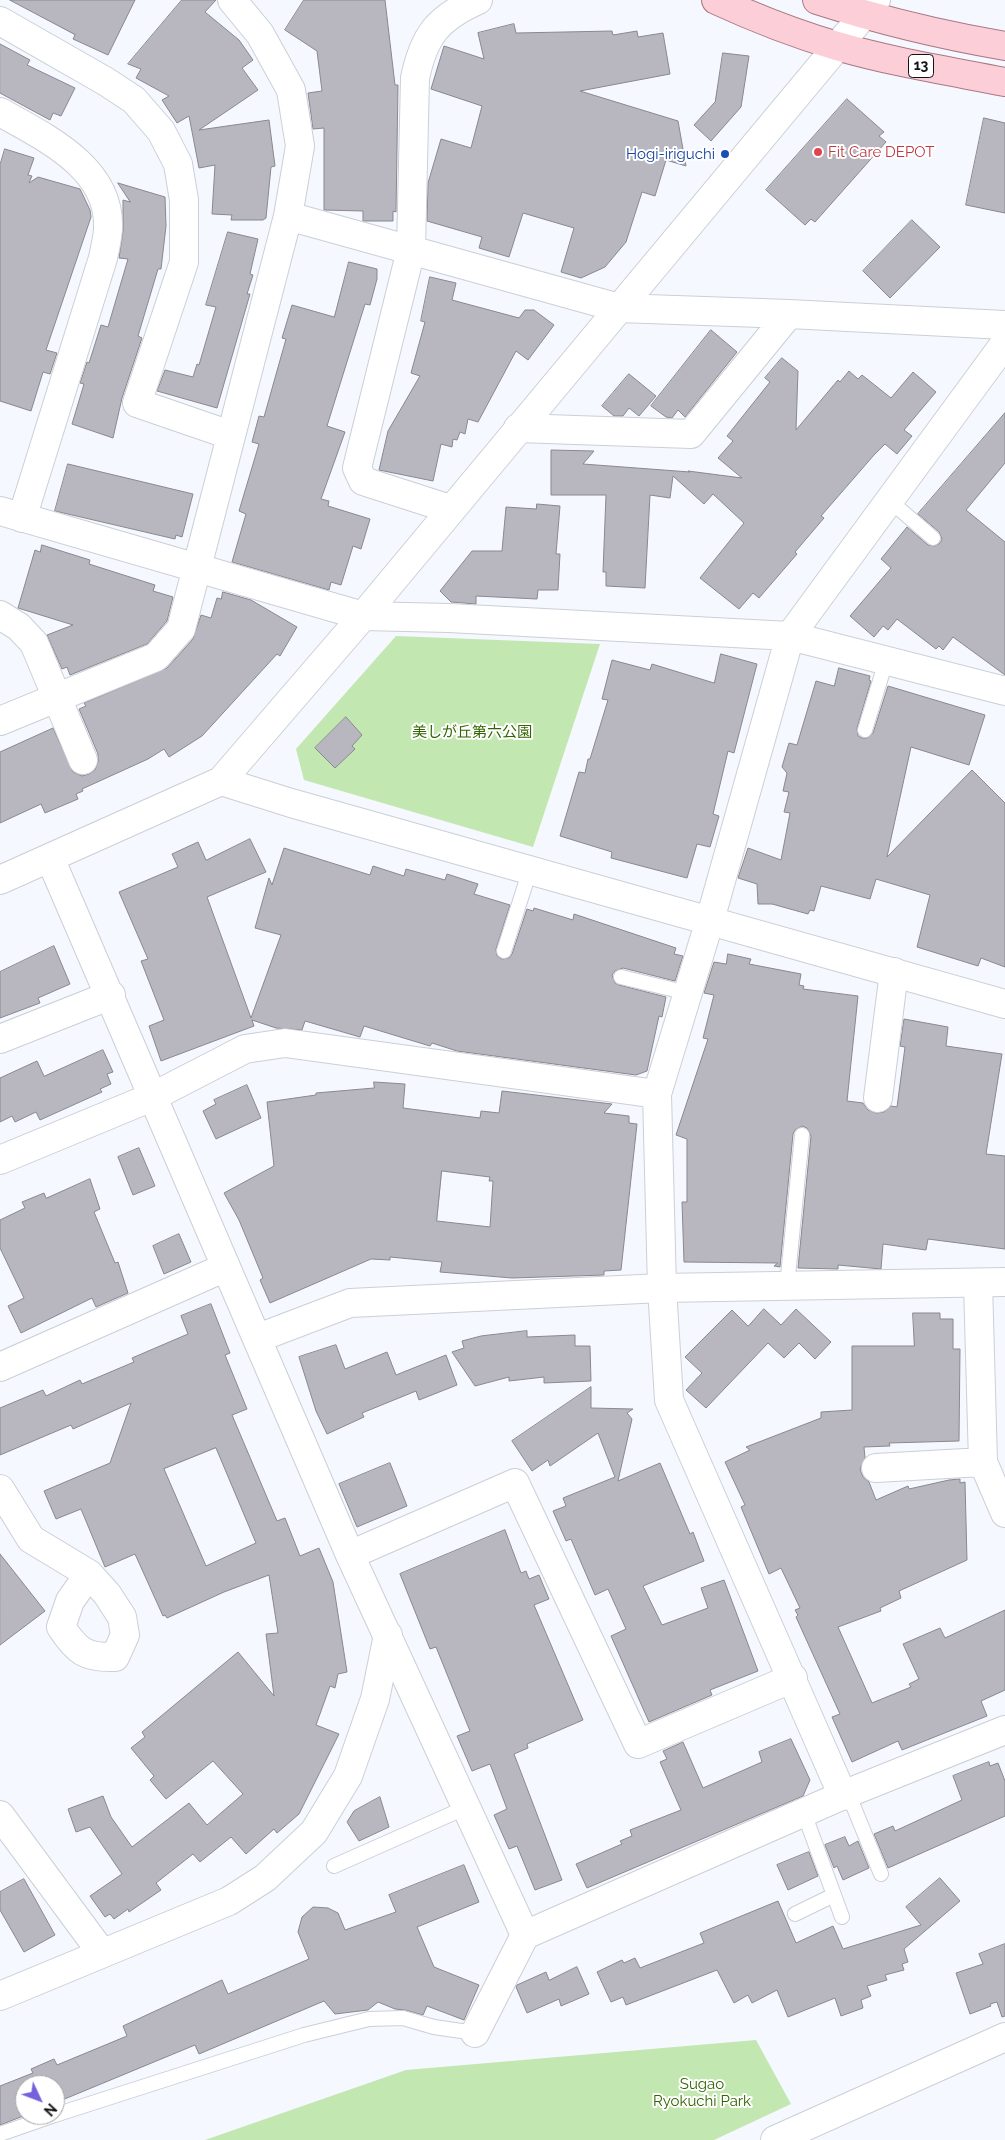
<!DOCTYPE html>
<meta charset="utf-8">
<style>
body{margin:0}
#map{position:relative;width:1005px;height:2140px;overflow:hidden;background:#f5f8fe;font-family:Raleway,sans-serif}
canvas{display:block}
.north{position:absolute;left:15px;top:2075px;width:50px;height:50px;box-sizing:border-box;background:#fff;border:1px solid #a0a1a2;border-radius:50%;rotate:133deg;font-size:14px;font-weight:700;line-height:20px;text-align:center;color:#121316}
.north::after{content:'';display:block;margin:auto;width:18px;height:22px;background:#7760db;clip-path:polygon(50% 0,100% 100%,50% 72%,0 100%)}
</style>
<div id="map">
<canvas width="1005" height="2140"></canvas>
<div class="north">N</div>
</div>
<script>
const context = document.querySelector('canvas').getContext('2d');
context.lineJoin = 'round';
function fill(path, color) { context.fillStyle = color; context.fill(path, 'evenodd'); }
function strokePath(path, color, width, dash) { context.strokeStyle = color; context.lineWidth = width; context.lineCap = dash ? 'butt' : 'round'; context.setLineDash(dash || []); context.stroke(path); }
function label(font, color, halo, rows, align = 'center') {
  context.font = font + ' Raleway,"Noto Sans JP",sans-serif'; context.lineWidth = 4; context.setLineDash([]); context.textBaseline = 'middle'; context.strokeStyle = halo; context.fillStyle = color; for (const [text, x, y, turn = 0] of rows) {
    context.save(); context.translate(x, y); context.rotate((+turn || 0) * Math.PI / 180); context.textAlign = isNaN(turn) ? turn : align; if (halo) context.strokeText(text, 0, 0); context.fillText(text, 0, 0); context.restore();
  }
}
const green = new Path2D(`
 M396 636 600 644 533 847 304 780 296 749Z
 M756 2040 791 2104 714 2140H205L406 2070Z`);
const building = new Path2D(`
 M10 0H135L108 55 73 39 75 35Z
 M182 0H216L205 12 239 40 253 60 242 68 258 90 199 130 269 120 275 166 271 167 266 218 263 220H231L232 215 212 214 215 165 199 168 189 116 177 123 162 100 169 96 136 78 141 69 128 64Z
 M304 0H385L395 85H398L396 212 393 211V221H363V211L324 210V128L313 129 308 93 322 91 317 51 285 30Z
 M514 24 516 33 612 31 613 35 637 31 638 37 663 33 670 74 580 91 678 121 686 166 666 160 655 196 642 192 626 242 605 267 581 278 561 272 574 228 523 213 509 257 479 248 482 237 427 221 428 183 441 139 471 148 482 106 431 89 444 46 484 59 478 33Z
 M0 44 30 60 27 65 75 88 61 116 53 113 50 120 0 93Z
 M723 53 749 56 741 107 711 141 694 125 715 102Z
 M847 99 884 132 879 136 886 142 815 222 811 219 805 225 766 190Z
 M984 118 1005 123V213L966 205Z
 M5 149 34 158 28 175 32 176 29 183 38 177 80 189 90 210 91 217 46 350 57 353 50 374 43 372 31 411 0 401V165Z
 M118 183 165 197 166 226 161 269H158L138 336 142 338 122 398 113 438 72 424 84 384 80 383 87 362 89 363 101 325 108 327 128 259 119 258 123 231V200L130 202Z
 M912 220 940 247 890 298 863 271Z
 M228 232 258 239 250 274 253 275 247 294H250L217 408 157 391 165 370 193 377 197 364 199 365 216 307 206 305Z
 M349 262 377 269V279L370 305 365 304 327 426 345 432 321 499 329 501 328 506 370 519 361 549 353 546 341 585 331 582 329 590 232 562 246 514 239 511 259 444 252 442 259 416 264 417 286 339 282 338 292 305 334 317Z
 M430 277 456 283 452 300 519 318 525 310H534L554 325 528 360 516 351 478 422 468 419 465 434 460 432 457 440 453 439 452 447 441 444 433 481 379 470 388 431 420 376 411 373 425 322 421 321Z
 M711 330 737 352 685 417 678 410 672 418 666 417 651 406Z
 M782 358 798 371 796 430 838 380 840 382 849 371 858 379 862 375 891 398 913 372 936 392 904 430 912 436 897 454 885 444 874 455 821 516 824 518 795 552 797 554 759 598 753 593 739 609 700 578 744 523 713 494 704 504 673 476 670 498 650 495 645 588 606 586V572H603L606 495H551V450L594 451 583 464 690 472 688 471 742 478 718 458 733 441 727 436 770 382 765 378Z
 M629 374 656 396 639 416 629 408 623 416H614L602 406Z
 M1005 413V463L966 510 1005 542V675L953 637 943 650 939 646 936 649 897 619 888 630 883 626 874 637 850 616 891 568 881 559 907 527 928 545 935 546 940 543 942 539 939 532 918 514Z
 M68 464 193 494 182 537 176 535 175 539 55 511Z
 M537 504 560 506 556 554H560L558 590H538L537 599 476 596V604L451 602 440 591 472 551H502L506 507 536 509Z
 M42 545 90 560 89 564 155 585 153 591 173 597 167 621 147 644 70 675 67 667 62 669 47 635 73 625 18 608 35 550 40 552Z
 M223 592 251 600 297 627 280 656 277 654 202 736 169 757 164 749 148 759 82 789 83 791 76 794 78 799 45 813 41 804 0 823V752L53 728 73 772 82 776 89 774 95 770 98 762V754L79 709 86 706 84 703 167 668 193 639 201 615 211 618 217 598 221 599Z
 M721 654 757 664 734 753 728 751 713 814 719 816 710 847 697 844 687 878 611 858 612 852 560 836 579 772 585 773 588 759H590L608 700 602 699 612 660 650 670 652 664 714 683Z
 M839 668 870 676 869 680 871 681 857 728 858 736 862 738H867L873 733 888 686 985 715 969 765 911 747 887 857 972 770 1005 803V967L981 958 978 966 917 947 930 895 876 879 870 899 821 886 814 911 810 910 808 914 772 904H758L757 884 738 878 748 848 781 860 790 813 784 812 789 792 783 791 787 773 782 767 789 743 797 745 816 681 834 686Z
 M346 717 362 735 352 746 355 749 335 768 315 748Z
 M250 839 266 872 207 897 251 1018 281 935 255 928 269 878 272 885 284 848 370 875 373 866 404 876 406 869 445 880 447 874 478 884 474 894 510 905 496 949 497 956 502 959 509 958 512 954 527 909 533 911 534 908 573 920 574 914 676 948 674 954 683 956 675 981 623 968 615 971 612 975 615 983 619 985 666 997 662 1017 659 1016 647 1071 636 1075 457 1051 432 1043 430 1046 364 1026 360 1037 305 1021 302 1030 276 1028 252 1020 254 1026 161 1061 149 1026 164 1020 141 961 148 959 119 892 178 867 172 854 198 842 206 860Z
 M54 946 70 984 38 998 40 1003 0 1018V972Z
 M728 954 751 959 749 964 801 974 799 985 804 986 803 989 858 996 847 1101 863 1103 868 1110 876 1113 884 1112 891 1106 897 1107 905 1047 900 1046 904 1019 948 1027 946 1046 1002 1054 986 1154 1005 1156V1249L928 1239 926 1250 883 1244 881 1269 838 1265V1269L798 1268 811 1136 807 1128 802 1126 795 1130 793 1134 780 1267 774 1266 778 1263 684 1262 682 1202H687V1139L676 1135 708 1039 703 1038 714 995 704 993 714 962 726 964Z
 M103 1050 113 1072 107 1074 111 1084 100 1089 102 1092 40 1120 36 1112 15 1122 12 1116 0 1122V1078L37 1061 44 1076Z
 M374 1082 405 1084 403 1108 480 1118 481 1111 499 1113 502 1091 612 1104 604 1113 629 1116V1123L637 1124 621 1270 604 1271V1275L512 1278 440 1272 442 1262 390 1257V1260L371 1259 270 1303 260 1280 263 1278 239 1220 224 1193 274 1166 267 1102 316 1095V1093L374 1088ZM442 1171 490 1177 489 1181H493L490 1227 437 1221Z
 M247 1085 261 1118 216 1139 203 1111 216 1104 214 1100Z
 M139 1148 155 1186 133 1195 118 1157Z
 M90 1179 100 1209 94 1212 115 1263 118 1262 128 1293 96 1307 92 1298 21 1333 8 1306 24 1298 0 1248V1220L25 1208 22 1202 44 1193 46 1198Z
 M179 1234 191 1262 164 1274 153 1246Z
 M211 1304 230 1353 225 1355 247 1409 232 1415 277 1521 285 1518 300 1556 319 1548 333 1582 347 1672 338 1674 335 1688 330 1686 316 1725 339 1734 299 1814 277 1833 274 1829 246 1854 231 1837 200 1862 193 1854 156 1883 161 1890 129 1912 128 1909 114 1919 110 1914 105 1917 90 1896 122 1874 90 1827 76 1832 68 1809 103 1796 111 1817 132 1847 189 1803 207 1825 243 1794 213 1761 166 1799 150 1780 154 1776 131 1748 145 1737 142 1732 238 1652 274 1696 266 1634 278 1633 269 1575 224 1592 167 1618 165 1615 163 1616 135 1554 105 1567 81 1509 56 1519 44 1491 110 1463 131 1403 73 1429 71 1425 0 1455V1408L43 1390 46 1396 80 1380 82 1384 134 1362 132 1358 188 1334 181 1316ZM216 1448 256 1543 206 1566 164 1469Z
 M764 1309 781 1325 796 1309 831 1342 815 1359 799 1343 784 1358 768 1343 706 1408 686 1390 702 1373 685 1357 732 1310 748 1326Z
 M913 1313H940V1319H953V1349H960L959 1441 889 1443 890 1446 864 1447 865 1458 860 1469 863 1477 869 1482 876 1500 908 1486 909 1489 949 1480 960 1479V1483L965 1482 967 1560 899 1591 901 1598 880 1608 881 1611 838 1627 872 1703 911 1687 909 1684 919 1679 903 1644 940 1628 945 1638 1005 1610V1690L981 1701 987 1716 902 1750 898 1741 852 1762 832 1717 840 1714 796 1617 798 1615 795 1610 800 1608 781 1568 769 1574 741 1507 745 1505 725 1462 750 1450 746 1447 821 1418V1412L852 1410V1346H914Z
 M527 1331V1337L575 1335V1346H590L591 1381 544 1383V1377L509 1381V1377L475 1386 452 1352 464 1348 462 1341 481 1336Z
 M336 1345 345 1369 387 1352 396 1375 446 1355 457 1385 419 1400 416 1391 362 1413 364 1417 327 1434 316 1411 299 1357Z
 M591 1387V1408L633 1409 627 1413 632 1419 618 1481 660 1463 690 1534 693 1532 704 1561 643 1586 662 1625 708 1608 701 1588 724 1580 758 1671 710 1690 712 1695 649 1722 611 1636 626 1629 608 1589 595 1595 571 1539 566 1541 553 1511 566 1506 563 1498 615 1477 598 1433 550 1466 548 1460 532 1471 512 1441Z
 M390 1463 407 1506 357 1527 339 1484Z
 M505 1530 521 1573 526 1571 529 1579 539 1575 549 1599 534 1605 583 1720 527 1744 528 1748 514 1754 562 1880 535 1890 517 1846 509 1849 494 1815 507 1809 490 1764 472 1771 457 1736 470 1731 436 1647 430 1649 400 1574Z
 M0 1554 45 1611 0 1645Z
 M791 1739 810 1780 803 1796 587 1888 576 1864 622 1844 620 1841 632 1836 630 1830 681 1810 660 1762 667 1759 663 1751 683 1742 703 1788 762 1762 759 1752Z
 M989 1762 990 1766 998 1763 1005 1781V1816L888 1868 874 1834 893 1826 895 1831 962 1800 953 1776Z
 M380 1797 389 1827 359 1841 347 1822 354 1811Z
 M845 1837 849 1846 858 1841 869 1868 843 1880 837 1866 834 1868 825 1845Z
 M809 1852 818 1876 788 1890 777 1865Z
 M464 1865 479 1902 417 1927 434 1967 479 1985 464 2020 427 2006 423 2015 405 2010 395 2009 378 2002 368 2010 335 2014 324 2001 199 2054 195 2045 55 2103V2085H25L26 2115 0 2125V2086L33 2073 31 2069 54 2059 57 2065 127 2036 123 2026 222 1980 228 1994 309 1959 298 1932 302 1917 313 1907 328 1908 338 1913 345 1930 396 1912 389 1895Z
 M940 1878 960 1901 904 1949 908 1962 902 1964 904 1970 885 1975 887 1980 867 1986 871 1996 861 2000 863 2008 841 2016 835 1998 788 2017 777 1990 752 2003 748 1995 734 2003 717 1970 626 2005 623 1997 611 2002 597 1972 622 1960 624 1963 635 1958 640 1968 704 1943 700 1933 778 1901 796 1943 833 1926 843 1949 921 1925 906 1907Z
 M24 1879 55 1935 24 1952 0 1910V1892Z
 M1005 1944V2016L1002 2017 997 2002 990 2004 991 2006 970 2014 956 1973 983 1964 979 1954Z
 M577 1967 589 1994 561 2006 559 1999 527 2013 516 1987 517 1985 546 1972 549 1980Z`);
const service = new Path2D(`
 M889 500 933 538
 M865 730 886 661
 M504 951 530 870
 M621 977 688 993
 M787 1286 802 1135
 M848 1793 881 1874
 M804 1813 842 1917
 M334 1866 467 1807
 M795 1914 834 1895
 M55 2115 304 2035 369 2019 403 2018 434 2027 475 2033
 M0 2134 55 2115`);
const minor = new Path2D(`
 M0 21 105 81 134 100 161 131 178 164 184 200V262L137 403 230 435
 M0 112C44 137 110 167 108 227 108 237 105 248 103 258L22 518
 M288 216 619 308 789 314 1005 325
 M518 428 691 434 789 314
 M450 509 363 481 357 468 411 250 415 78C424 35 438 18 478 0
 M0 511 363 616 449 618 790 636 1005 691
 M0 615 19 627 34 643 83 760
 M0 721 156 657 181 629 288 216 300 146 291 90 260 34 232 0
 M50 858 350 1555 525 1935
 M0 1039 111 995
 M878 1098 894 972
 M0 1160 152 1097 245 1049 285 1043 657 1094
 M978 1283 983 1462 1005 1513
 M258 1338 350 1303 662 1288 1005 1282
 M0 1367 226 1267
 M876 1468 983 1462
 M0 1489 31 1539 89 1574 107 1594 122 1617 125 1635 115 1657C85 1658 77 1651 61 1627L70 1601 89 1574
 M350 1555 515 1483 638 1744 793 1678
 M843 1796 669 1400 662 1288 657 1094 710 920 790 636 1005 343
 M0 1815 102 1953
 M475 2033 525 1935 848 1793 1005 1730
 M775 2140 1005 2037`);
const tertiary = new Path2D(`
 M221 781 291 803 1005 1004
 M0 880 221 781 363 616 876 0
 M0 1996 229 1901 265 1878 314 1832 348 1776 375 1699 388 1635`);
const primary = new Path2D(`
 M716 0C755 18 796 34 837 46 892 62 949 71 1005 82
 M817 0C879 20 941 35 1005 46`);
const markers = [
 [818,152,5,"#e0444e"],
 [725,154,5,"#1a4fb4"]
];
const shields = [
 [921,66,25]
];
const shieldNames = [
 ["13",921,66]
];
const healthNames = [
 ["Fit Care DEPOT",828,152]
];
const transitNames = [
 ["Hogi-iriguchi",715,154]
];
const parkNames = [
 ["美しが丘第六公園",472,732],
 ["Sugao",702,2084],
 ["Ryokuchi Park",702,2101]
];
fill(green, '#c3e7b0');
fill(building, '#b8b7bf');
strokePath(building, '#898890', 1);
strokePath(service, '#cbcfd6', 16);
strokePath(minor, '#cbcfd6', 30);
strokePath(tertiary, '#cbcfd6', 30);
strokePath(primary, '#a97883', 30);
strokePath(service, '#fff', 14);
strokePath(minor, '#fff', 28);
strokePath(tertiary, '#fff', 28);
strokePath(primary, '#fccfd8', 28);
for (const [x, y, r, color] of markers) { const dot = new Path2D(); dot.arc(x, y, r, 0, 2 * Math.PI); context.fillStyle = color; context.fill(dot); strokePath(dot, '#fff', 2); }
for (const [x, y, w] of shields) { const box = new Path2D(); box.roundRect(x - w / 2, y - 11.5, w, 23, 4); context.fillStyle = '#fff'; context.fill(box); strokePath(box, '#121316', 1); }
label('bold 14px', '#121316', null, shieldNames);
label('15px', '#be3a42', '#fff', healthNames, 'left');
label('15px', '#164399', '#fff', transitNames, 'right');
label('15px', '#326500', '#fff', parkNames);
</script>
